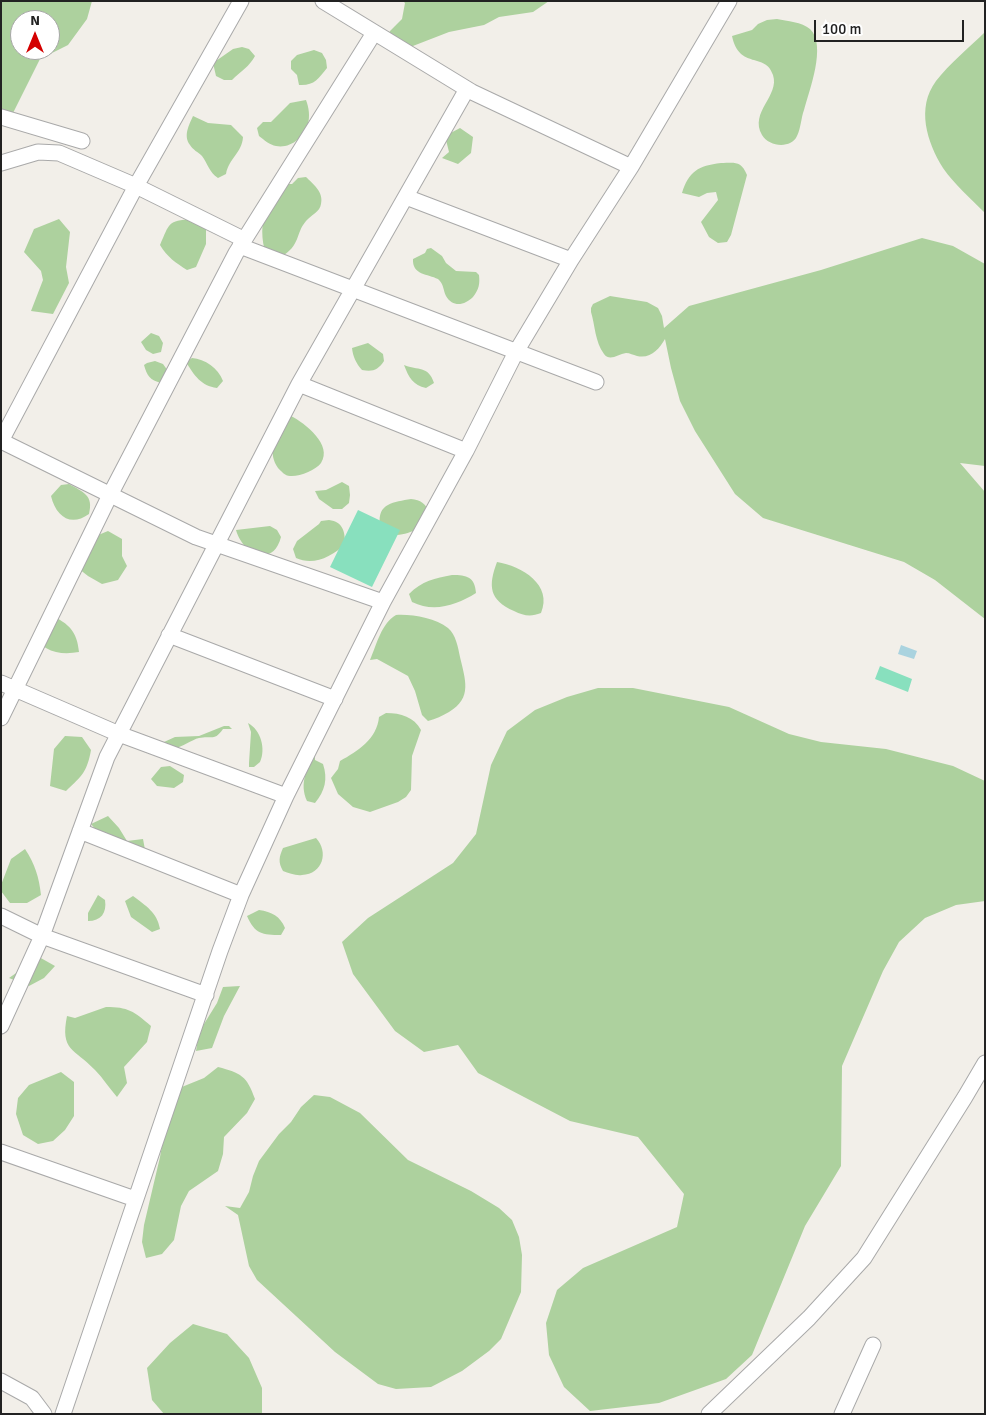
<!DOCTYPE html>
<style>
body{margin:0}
#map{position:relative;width:986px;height:1415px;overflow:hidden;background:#f2efe9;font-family:Signika,sans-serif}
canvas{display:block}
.frame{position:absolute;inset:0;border:2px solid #222;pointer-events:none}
.north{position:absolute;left:10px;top:10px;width:50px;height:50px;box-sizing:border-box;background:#fff;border:1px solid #a7a7a7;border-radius:50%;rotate:0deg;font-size:14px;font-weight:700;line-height:20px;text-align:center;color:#222}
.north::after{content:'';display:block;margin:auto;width:18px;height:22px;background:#d40000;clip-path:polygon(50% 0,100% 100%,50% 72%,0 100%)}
.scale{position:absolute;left:814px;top:20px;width:150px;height:22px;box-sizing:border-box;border:2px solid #222;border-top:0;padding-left:6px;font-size:15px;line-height:18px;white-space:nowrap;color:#222;-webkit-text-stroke:4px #fff;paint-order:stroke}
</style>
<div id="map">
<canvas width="986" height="1415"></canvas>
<div class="frame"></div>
<div class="north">N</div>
<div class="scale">100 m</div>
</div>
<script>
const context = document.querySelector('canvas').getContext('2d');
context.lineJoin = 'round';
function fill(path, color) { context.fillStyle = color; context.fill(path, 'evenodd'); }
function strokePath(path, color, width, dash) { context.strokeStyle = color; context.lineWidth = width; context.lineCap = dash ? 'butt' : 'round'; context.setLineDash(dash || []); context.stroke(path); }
const forest = new Path2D(`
 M1 1H92L87 19 68 45 40 59 10 119 1 121ZM20 20H50V50H20Z
 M403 1H549L533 12 499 17 484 25 449 32 400 51 382 46 390 31 402 19 405 3Z
 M777 19C787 21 802 22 810 29 827 45 809 91 804 110 801 118 801 128 797 136 791 149 769 147 762 135 749 112 780 96 773 75 766 52 739 70 732 36L752 30 758 24 767 20Z
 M985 32V213C971 199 954 184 943 168 927 142 916 108 936 81 949 64 970 47 985 32Z
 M242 47 249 49 255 56C250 66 240 72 232 80H224L216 76 213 63 233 49Z
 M314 50 322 53 326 60 327 68C318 79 314 86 299 85L297 75 291 69V61L297 55Z
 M306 100C309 108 310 116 308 124 305 137 290 149 276 146 270 145 264 140 259 136L257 128 263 122H271L290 103Z
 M193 116 208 123 231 125 243 137C242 153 229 158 226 174L218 178C209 172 208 164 202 156 198 152 193 150 190 145 183 136 189 125 193 116Z
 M460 128 473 137 471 153 458 164 442 158 449 152 445 136Z
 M721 163C734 163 741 160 747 175L731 235 727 242 718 243 709 237 701 222 718 200 716 192 707 193 699 197 682 193C689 171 698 166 721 163Z
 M306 177C313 184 324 192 321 204 320 212 311 215 306 221 295 234 301 245 281 257L266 253C261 242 261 221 266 210 270 201 279 192 284 184H292L298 178Z
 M59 219 70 232 66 267 69 283 53 314 31 311 43 280 41 271 24 252 34 229Z
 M192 219 206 227V244L196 267 187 270C176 263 167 257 160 245 170 223 167 221 192 219Z
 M922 238 953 246 985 264V466L960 463 985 492V619L935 580 904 562 763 518 735 494 695 431 680 401 671 368 665 339C659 349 651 359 637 356 633 355 630 353 626 353 618 354 610 362 604 354 595 342 595 325 591 312V308L593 304 610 296 647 302 658 308 662 316 664 328 689 306 821 270Z
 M431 248 442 256 446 263 456 271 476 272 479 275C480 284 479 289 473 297 465 305 453 308 446 296 443 290 444 284 438 279 428 274 412 275 413 259L425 253 427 249Z
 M151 333 159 336 163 343 161 352 153 354 146 350 141 342Z
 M368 343 383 354 384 361C378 370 373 372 362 370 356 363 353 357 352 348Z
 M192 358C205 359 218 368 223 381L217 388C201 386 194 375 186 362Z
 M155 361 163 364 168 371 161 383C150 380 147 376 144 365L147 363Z
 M404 365C418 371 428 365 434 383L426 388C413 385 409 378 404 365Z
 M291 416C305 423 333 445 321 463 316 470 299 477 290 476 285 476 281 471 278 468 273 461 272 454 273 446 276 435 285 425 291 416Z
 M342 482 349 486 350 495 349 503 342 509H333L319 499 315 491 326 490Z
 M69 484C83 492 94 495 89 514 71 527 56 517 51 496L61 485Z
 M411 499C421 500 425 503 430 513 424 528 409 535 394 535L380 525C377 503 394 502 411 499Z
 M329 520C343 522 345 531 345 544 332 557 313 566 296 558L293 549 297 541 319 524 321 521Z
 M270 526 277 530 281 537C273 568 243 555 236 530Z
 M108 531 122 539V556L127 566 118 580 102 584 88 576 74 565 91 538Z
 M497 562C522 566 553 585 541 613 531 617 524 616 514 611 489 600 488 586 497 562Z
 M452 575C467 575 475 577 476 593 457 605 434 613 412 602L409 594C422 581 435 578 452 575Z
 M51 615C69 624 77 631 79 652 68 654 56 654 46 648 30 639 33 620 51 615Z
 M396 615C412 614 435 618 448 628 456 635 458 647 460 657 465 679 473 698 449 712 442 716 436 719 428 721L422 715 415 691 408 676 377 659 370 660C377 644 381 624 396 615Z
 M598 688H633L729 707 789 734 821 742 886 749 953 766 985 781V901L956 905 925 918 899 942 883 971 842 1066 841 1166 805 1226 752 1355 726 1379 659 1403 590 1411 564 1387 549 1355 546 1323 557 1290 583 1268 677 1227 684 1194 638 1137 570 1121 478 1073 458 1045 424 1052 395 1031 353 974 342 942 368 918 453 863 476 834 491 765 507 731 535 710 567 697Z
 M386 713C401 713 414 717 421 730L412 756 411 790 406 797 398 802 370 812 353 807 338 794 331 778 338 769 340 761C358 751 377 739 379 717Z
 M248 723C261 730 266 749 260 762L254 767H249V763L251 732Z
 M224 726H229L232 729H223C214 742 212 735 199 738 189 740 172 757 164 742L175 737 199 736Z
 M65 736 82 737 91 750C87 772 82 776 66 791L50 786 54 749Z
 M315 752V760L323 764C328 779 325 791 315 803L307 801C299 783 307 769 315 752Z
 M170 766 184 775 183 782 174 788 157 786 151 779 161 767Z
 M108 816 119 828 127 841 143 839 146 855 102 837 91 824Z
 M316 838C329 852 323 874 302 875 296 876 289 873 283 871 278 862 279 857 283 848Z
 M25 849C35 864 39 877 41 895L27 903H10L1 891V885L11 859Z
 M98 895 105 900C107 913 101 921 88 921V913Z
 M133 896C146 906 157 912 160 929L152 932 131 917 125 901Z
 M259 910C272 912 280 916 285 928L281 935C262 935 255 934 247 916Z
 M39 957 55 966 44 978 29 986 9 978Z
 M240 986 224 1016 212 1048 196 1051 199 1032 217 1003 223 987Z
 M106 1007C128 1007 134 1011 151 1026L147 1042 124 1067 127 1083 117 1097C109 1088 103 1078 95 1070 74 1048 60 1051 67 1016L75 1018Z
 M218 1067C241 1073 247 1076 255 1099L247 1113 224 1137 223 1154 218 1171 189 1191 181 1206 174 1240 162 1254 146 1258 142 1242 144 1225 160 1157 172 1091 204 1078Z
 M61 1072 74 1082V1116L65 1130 53 1141 38 1144 23 1135 16 1114 18 1098 29 1085Z
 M314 1095 330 1097 360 1113 408 1160 471 1191 499 1208 512 1220 519 1237 522 1255 521 1292 501 1339 489 1351 462 1371 431 1387 396 1389 378 1384 335 1352 257 1280 249 1266 238 1215 225 1206 240 1208 249 1192 253 1176 259 1161 279 1134 291 1122 301 1107Z
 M193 1324 227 1334 249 1358 262 1388V1414H164L152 1400 147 1368 170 1343Z`);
const pitch = new Path2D(`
 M358 510 400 530 372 587 330 567Z
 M880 666 912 679 908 692 875 679Z`);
const water = new Path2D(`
 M901 645 917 651 914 659 898 654Z`);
const minor = new Path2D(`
 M323 1 472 92 631 167
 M1 117 82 141
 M1 163 38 152 59 153 136 186 243 239
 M406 197 571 260
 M240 246 596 382
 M299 384 466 451
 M1 441 136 186 241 1
 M1 441 196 537 383 602
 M169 635 335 699
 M1 683 119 734 286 796
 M1 718 110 495 236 253 374 33
 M80 831 241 895
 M1 916 42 936 206 995
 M1 1026 42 936 107 757 299 384 467 89
 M1 1152 135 1199
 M1 1381 32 1398 44 1414
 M63 1414 220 951 241 895 286 796 383 602 466 451 516 352 571 260 631 167 729 1
 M709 1414 809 1318 864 1258 965 1097 985 1063
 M842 1414 873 1345`);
fill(forest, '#add19e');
fill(pitch, '#88e0be');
fill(water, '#aad3df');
strokePath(minor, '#a9a9a9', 17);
strokePath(minor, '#fff', 15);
</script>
